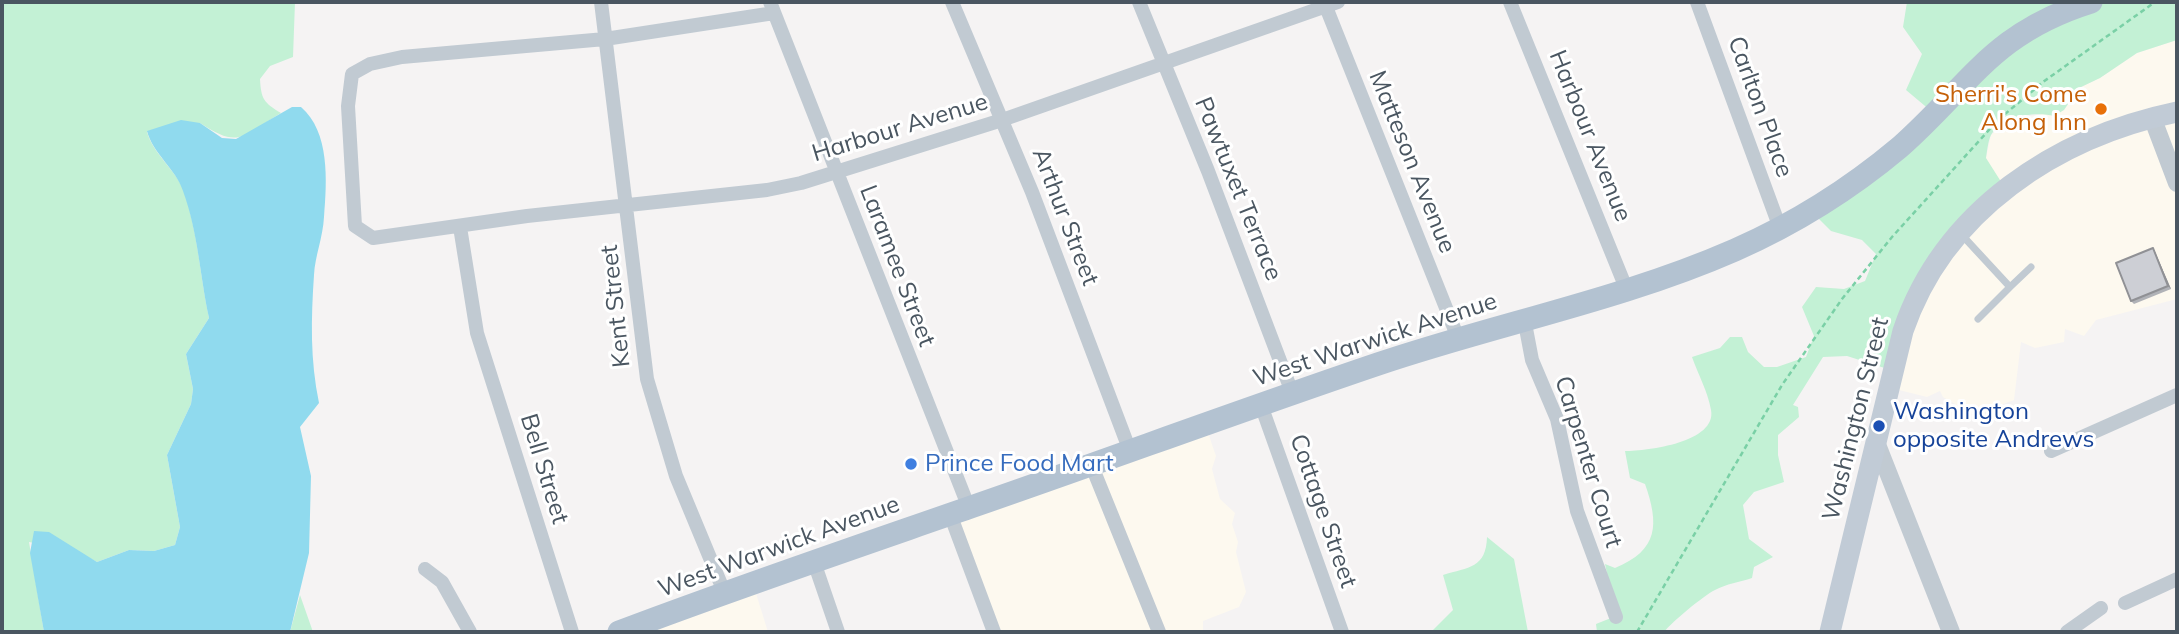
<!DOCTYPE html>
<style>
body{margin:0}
#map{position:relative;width:2179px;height:634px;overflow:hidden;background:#f5f3f3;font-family:Mulish,sans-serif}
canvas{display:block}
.frame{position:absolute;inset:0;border:4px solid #4a5661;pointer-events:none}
</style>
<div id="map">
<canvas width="2179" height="634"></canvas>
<div class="frame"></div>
</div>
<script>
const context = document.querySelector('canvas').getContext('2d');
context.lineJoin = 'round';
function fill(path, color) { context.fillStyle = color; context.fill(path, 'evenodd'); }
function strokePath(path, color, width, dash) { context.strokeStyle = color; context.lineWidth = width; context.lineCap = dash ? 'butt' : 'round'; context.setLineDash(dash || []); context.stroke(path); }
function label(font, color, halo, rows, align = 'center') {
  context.font = font + ' Mulish,sans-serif'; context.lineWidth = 6; context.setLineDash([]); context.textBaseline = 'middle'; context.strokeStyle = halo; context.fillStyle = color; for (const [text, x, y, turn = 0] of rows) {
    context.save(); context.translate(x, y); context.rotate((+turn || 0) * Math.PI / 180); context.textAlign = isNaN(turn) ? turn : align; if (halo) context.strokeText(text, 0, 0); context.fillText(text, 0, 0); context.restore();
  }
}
const commercial = new Path2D(`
 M2177 40V299L2096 320 2084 336 2065 329 2064 342 2035 348 2021 342 2014 400 1974 415 1943 397 1940 391 1927 397 1895 389 1902 335 1986 158 1991 135 2009 120 2064 110 2079 88 2100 78 2137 53Z
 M1206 427 1216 456 1212 469 1220 499 1235 513 1232 524 1238 542 1236 552 1246 592 1239 607 1203 621V632H994L955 514Z
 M754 587 768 632H625Z`);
const green = new Path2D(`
 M2 2H295L293 57 270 66 260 79C261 99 264 103 281 113 244 135 240 150 200 123L147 132C153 154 176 170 184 191 198 233 200 276 209 318L186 354 193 389 191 404 167 455 180 527 175 545 154 551 129 550 97 562 78 552 29 542 44 632H2Z
 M1907 2H2177V40L2137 53 2100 78 2079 88 2064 110 2054 116C2035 111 2002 116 1991 135 1988 141 1987 152 1986 158L2005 188 1943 254 1894 371 1847 356 1823 357 1793 405 1798 407 1799 417 1778 435V455L1784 482 1754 492 1743 505 1749 539 1773 557 1754 567 1752 578C1740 582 1726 584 1715 590 1703 596 1672 622 1664 632H1597L1596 624 1616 616 1605 564 1615 568C1659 550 1659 524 1645 484L1630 478 1625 451C1648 451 1717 442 1711 410 1708 392 1698 374 1692 357L1720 348 1730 337H1742L1748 352 1764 367H1777L1806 357 1814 336 1802 307 1816 287 1844 289 1865 281 1876 254 1862 240 1831 231 1812 212 1931 111 1906 90 1922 54 1903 27Z
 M1487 537 1514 559 1528 632H1431L1453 610 1443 575C1469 567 1486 568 1487 537Z
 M300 595 313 632H290Z`);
const water = new Path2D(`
 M292 107H301C330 132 327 181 324 217 323 237 315 256 314 275 311 319 310 360 319 403L300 427 311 476 309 553 290 632H44L30 553 34 531 49 532 97 562 129 550 154 551 175 545 180 527 167 455 191 404 193 389 186 354 209 318C200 276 198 232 183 191 176 169 153 154 147 131L181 120 200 123 222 138 236 139Z`);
const path = new Path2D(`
 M1637 632 1782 385 1842 299 1892 237 1998 120 2043 82 2155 2`);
const service = new Path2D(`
 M1961 234 2010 287 2031 267
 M1978 319 2010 287`);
const minor = new Path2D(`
 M601 2 647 379 676 476 725 594
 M770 2 969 508
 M952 2 1032 192 1130 451
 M1139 2 1208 171 1293 395
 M1324 2 1458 338
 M1510 2 1626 288
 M1697 2 1780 228
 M774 13 605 39 402 57 370 64 352 74 348 106 355 226 373 238 527 216 767 190 801 183 1002 120 1338 2
 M460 227 477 333 572 632
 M1524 318 1532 360 1557 419 1577 511 1616 617
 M1261 405 1342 632
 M2051 451 2177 395
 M1091 464 1159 632
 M950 514 994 632
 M814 562 838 632
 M425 569 442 582 470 632
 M2125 603 2177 579
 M2067 632 2101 608`);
const tertiary = new Path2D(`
 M2152 117 2177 183
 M1876 442 1951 632`);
const secondary = new Path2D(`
 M1830 632 1903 331C1944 210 2057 137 2177 112`);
const primary = new Path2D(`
 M619 632C735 588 853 548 971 507 1107 460 1242 410 1378 364 1496 324 1621 300 1735 250 1794 224 1850 189 1900 147 1971 84 1992 33 2091 2`);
const wall = new Path2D(`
 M2153 248 2155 252 2171 289 2134 304 2131 301Z`);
const shadedWall = new Path2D(`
 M2153 248 2155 252 2171 289 2168 286Z`);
const building = new Path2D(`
 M2153 248 2168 286 2131 301 2116 263Z`);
const markers = [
 [2101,109,7,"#e8710a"],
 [1879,426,7,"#1a4fb4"],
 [911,464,7,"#3f7fe0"]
];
const foodNames = [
 ["Sherri's Come",2087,95],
 ["Along Inn",2087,123]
];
const streetNames = [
 ["Carlton Place",1760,107,70],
 ["Harbour Avenue",900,128,-17],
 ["Harbour Avenue",1590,136,68],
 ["Matteson Avenue",1412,162,68],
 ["Pawtuxet Terrace",1238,189,68],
 ["Arthur Street",1065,217,69],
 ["Laramee Street",897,266,69],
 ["Kent Street",616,306,-96],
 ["West Warwick Avenue",1375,340,-18],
 ["Washington Street",1856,419,-76],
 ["Carpenter Court",1588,462,73],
 ["Bell Street",544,469,73],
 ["Cottage Street",1323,511,71],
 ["West Warwick Avenue",779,547,-20]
];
const transitNames = [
 ["Washington",1893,412],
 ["opposite Andrews",1893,440]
];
const shopNames = [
 ["Prince Food Mart",925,464]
];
fill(commercial, '#fdf9ef');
fill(green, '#c3f1d5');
fill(water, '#90daee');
strokePath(path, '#7ad0a6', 2.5, [5, 3.5]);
strokePath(service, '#c1cad2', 7);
strokePath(minor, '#c1cad2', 14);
strokePath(tertiary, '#c1cad2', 18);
strokePath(secondary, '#c1cbd6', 21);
strokePath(primary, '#b3c2d1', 23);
fill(wall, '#b0b2b7');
fill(shadedWall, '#909195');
fill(building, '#cdcfd5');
strokePath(building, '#909195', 2);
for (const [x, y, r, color] of markers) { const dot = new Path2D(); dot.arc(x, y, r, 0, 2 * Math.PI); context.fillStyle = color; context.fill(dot); strokePath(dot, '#fff', 2.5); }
label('24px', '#c56008', '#fff', foodNames, 'right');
label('24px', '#4a5661', '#fff', streetNames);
label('24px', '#164399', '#fff', transitNames, 'left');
label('24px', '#366cbe', '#fff', shopNames, 'left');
</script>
